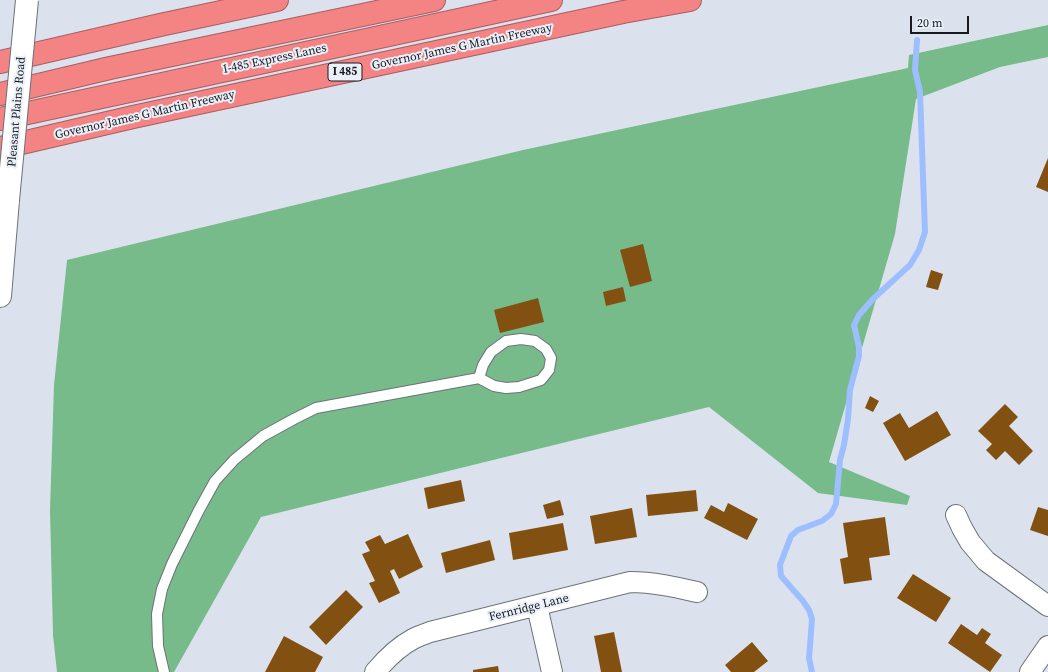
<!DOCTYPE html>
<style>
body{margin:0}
#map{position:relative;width:1048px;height:672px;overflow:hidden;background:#dce2ed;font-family:"Source Serif 4",serif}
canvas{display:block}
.scale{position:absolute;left:910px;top:16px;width:59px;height:18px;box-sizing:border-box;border:2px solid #181a1e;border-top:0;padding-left:5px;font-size:12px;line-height:14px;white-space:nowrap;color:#181a1e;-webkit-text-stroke:3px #eaf0fa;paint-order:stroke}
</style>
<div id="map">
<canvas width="1048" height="672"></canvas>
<div class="scale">20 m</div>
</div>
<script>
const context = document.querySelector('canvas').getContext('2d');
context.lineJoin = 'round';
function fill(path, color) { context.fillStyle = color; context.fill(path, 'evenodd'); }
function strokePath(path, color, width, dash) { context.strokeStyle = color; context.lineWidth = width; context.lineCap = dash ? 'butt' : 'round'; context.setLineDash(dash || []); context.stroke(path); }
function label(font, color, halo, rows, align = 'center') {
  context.font = font + ' "Source Serif 4",serif'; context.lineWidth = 4; context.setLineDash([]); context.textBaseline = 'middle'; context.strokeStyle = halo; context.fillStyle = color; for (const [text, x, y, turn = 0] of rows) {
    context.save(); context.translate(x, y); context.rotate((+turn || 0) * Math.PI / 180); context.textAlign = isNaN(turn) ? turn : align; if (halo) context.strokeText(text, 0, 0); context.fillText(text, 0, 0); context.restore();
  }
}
const forest = new Path2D(`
 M1048 25V57L1000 67 916 99 895 234 829 462 910 496 907 505 818 493 709 407 261 517 174 672H57L53 635 50 510 54 385 67 260 523 150 908 68 909 55Z`);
const stream = new Path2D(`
 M812 672 809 658 810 646 812 619 809 610 803 601 781 576 780 565 791 536 798 530 822 521 831 514 836 504 840 460 844 445 848 419 850 390 859 356V347L854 325 859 315 873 299 910 265 919 250 925 232 920 92 915 70 917 40`);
const building = new Path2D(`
 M1048 158V192L1036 187Z
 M643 244 652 281 630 287 620 250Z
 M931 270 943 274 938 290 926 287Z
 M623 287 626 301 606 306 603 292Z
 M538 298 544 322 500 333 494 310Z
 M870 396 879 401 873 412 865 408Z
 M1005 404 1018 417 1009 426 1033 451 1019 465 1005 451 996 460 986 450 992 444 978 431Z
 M937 411 951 435 905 461 883 423 900 413 909 428Z
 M461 480 465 501 428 509 424 488Z
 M696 490 698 511 648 516 646 495Z
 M560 500 564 515 547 519 543 505Z
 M728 503 758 519 747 540 704 518 711 505 724 512Z
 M1038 507 1048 510V536L1030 530Z
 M632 508 637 537 595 544 590 516Z
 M885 517 890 555 869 558 872 580 844 584 840 559 848 557 843 523Z
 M563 523 568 550 513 560 509 533Z
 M408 534 423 567 399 579 394 569 390 571 400 593 379 603 369 583 375 581 362 554 370 551 365 542 380 535 385 544Z
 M490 540 495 560 446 573 441 553Z
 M913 574 951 598 936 622 897 598Z
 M346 590 363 607 326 645 309 627Z
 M961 624 977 635 982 628 991 634 985 643 1002 655 990 672 948 643Z
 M614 632 622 672H601L594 636Z
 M284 636 323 657 315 672H265Z
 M752 642 768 661 754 672H731L725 665Z
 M498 666 499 672H473V670Z`);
const service = new Path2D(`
 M164 672 158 646 157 614 162 589 172 564 199 510 215 481 234 460 263 436 294 419 316 408 479 378 494 386 506 388 519 387 541 380 549 370 551 358 546 349 535 341 521 339 506 341 491 352 483 365 479 378`);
const minor = new Path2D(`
 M956 515 962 528 970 542 986 561 1048 606
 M537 606 552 672
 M375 672C386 659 398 647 413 639 418 636 425 634 430 632L630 582C653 582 675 587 697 592
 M1030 672 1048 646`);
const tertiary = new Path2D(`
 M0 296 8 200`);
const motorway = new Path2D(`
 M0 62 160 25 277 0
 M0 94 110 68 434 0
 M0 119 551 0
 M0 148 133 117 623 12 690 0`);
const tertiaryBridge = new Path2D(`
 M8 200 27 0`);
const shields = [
 [345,72,34]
];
const shieldNames = [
 ["I 485",345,72]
];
const streetNames = [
 ["Governor James G Martin Freeway",462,47,-12],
 ["I-485 Express Lanes",275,59,-12],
 ["Pleasant Plains Road",17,112,-85],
 ["Governor James G Martin Freeway",145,115,-13],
 ["Fernridge Lane",529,608,-14]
];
fill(forest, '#77bb8a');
strokePath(stream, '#9dbfff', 6);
fill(building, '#825112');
strokePath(service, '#6d727b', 12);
strokePath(minor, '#6d727b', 22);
strokePath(tertiary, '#6d727b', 24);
strokePath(motorway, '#a75e60', 24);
strokePath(service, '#fff', 10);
strokePath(minor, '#fff', 20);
strokePath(tertiary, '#fff', 22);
strokePath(motorway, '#f48383', 22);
strokePath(tertiaryBridge, '#6d727b', 24, []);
strokePath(tertiaryBridge, '#fff', 22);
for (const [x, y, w] of shields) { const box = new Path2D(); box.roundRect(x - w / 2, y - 9, w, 18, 3); context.fillStyle = '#eaf0fa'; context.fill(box); strokePath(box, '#181a1e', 1); }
label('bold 11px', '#181a1e', null, shieldNames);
label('12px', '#181a1e', '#eaf0fa', streetNames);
</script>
